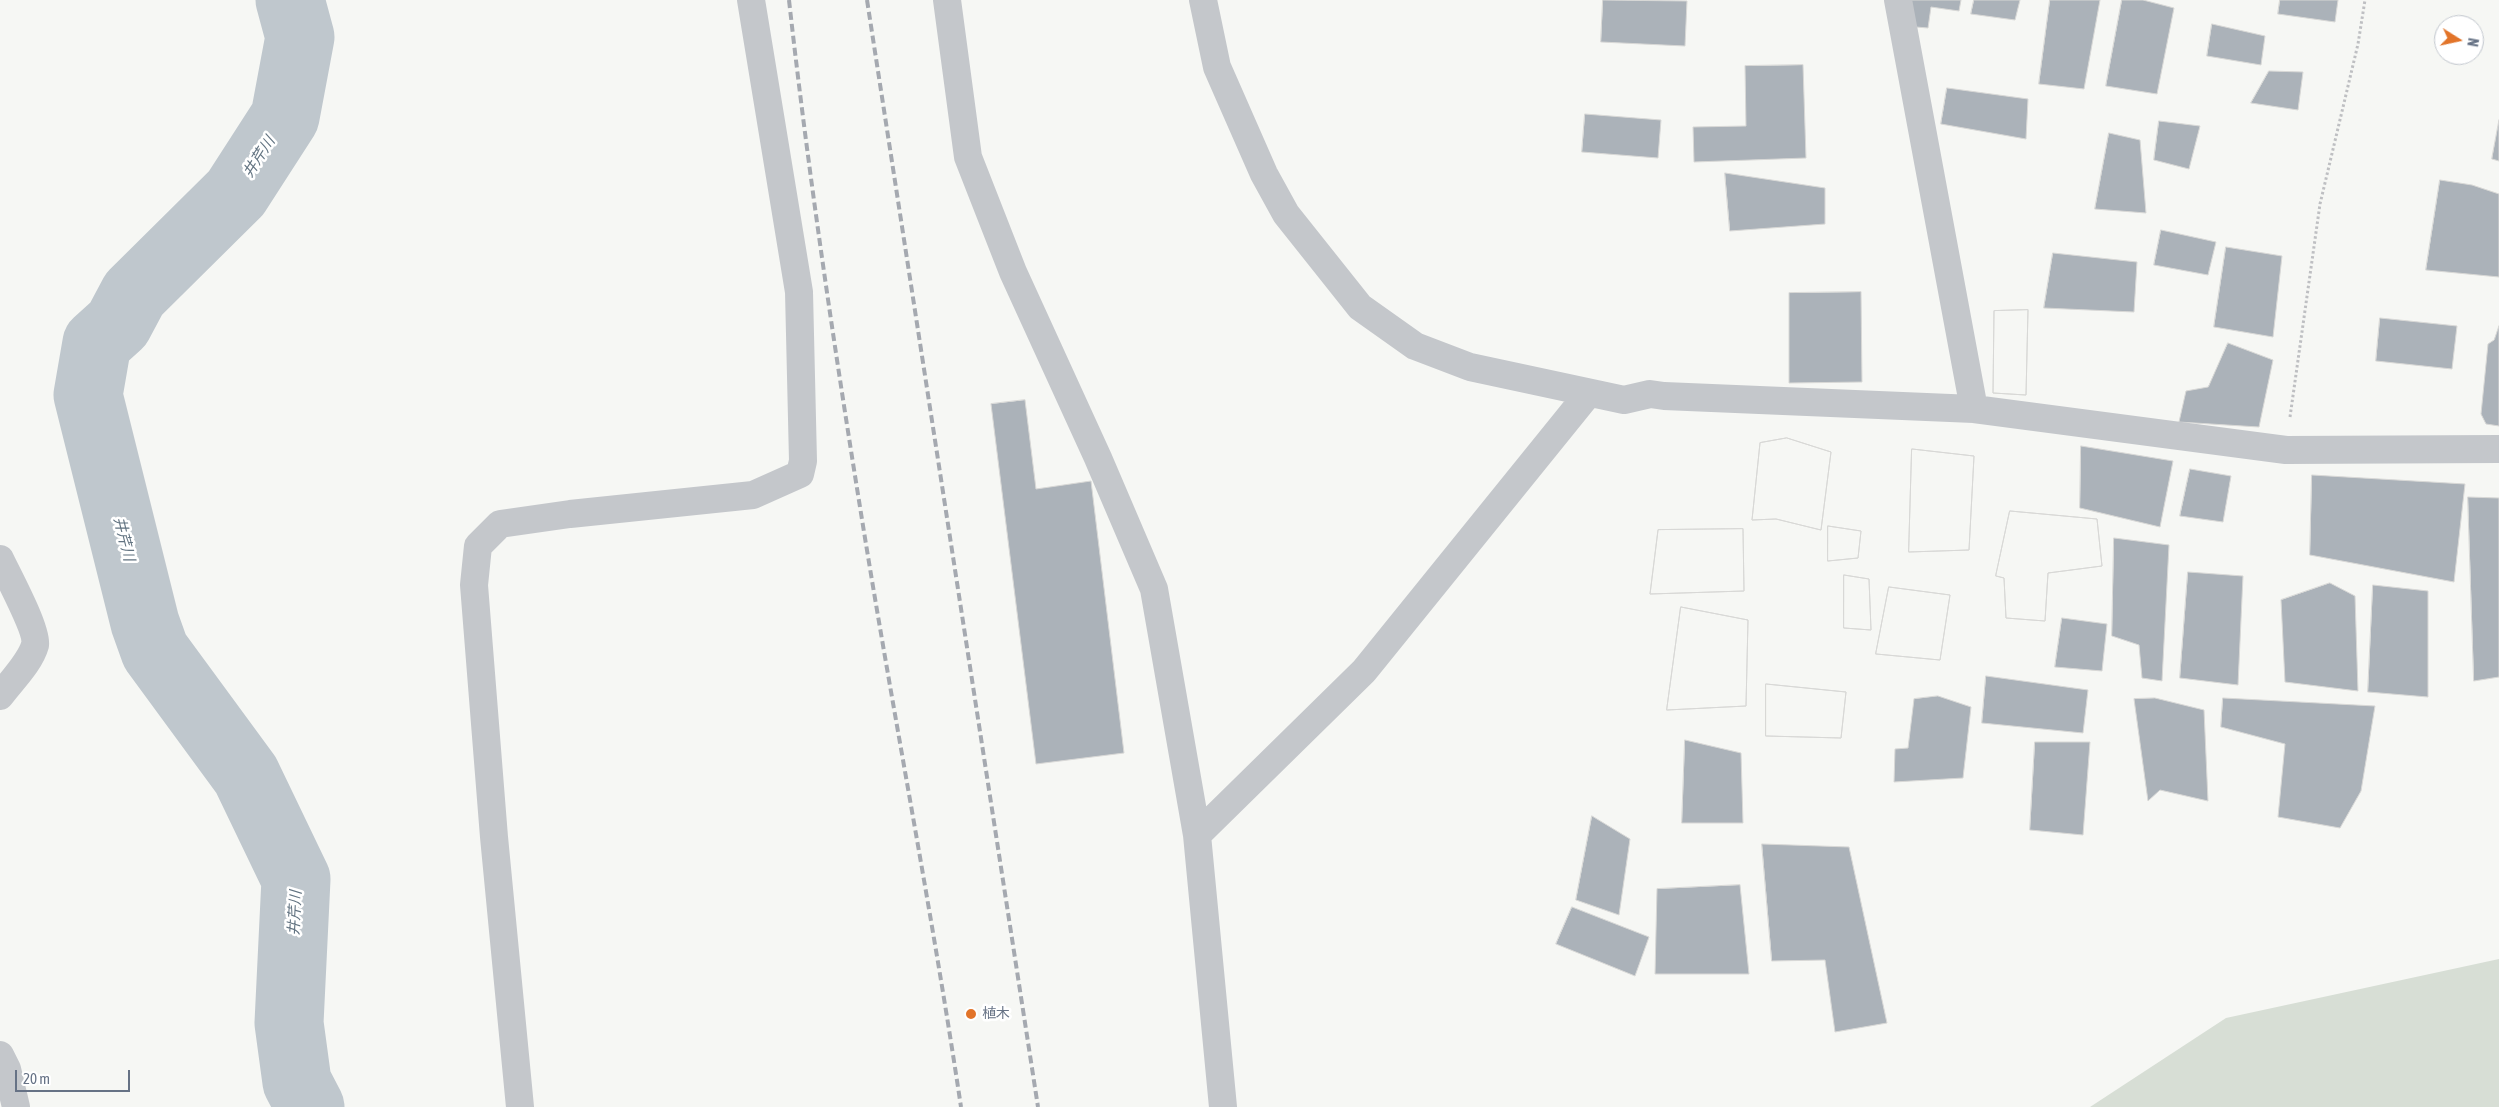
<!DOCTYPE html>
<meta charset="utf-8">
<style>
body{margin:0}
#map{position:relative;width:2499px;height:1107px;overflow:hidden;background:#f6f7f4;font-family:"Asap Condensed",sans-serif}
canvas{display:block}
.north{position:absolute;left:2434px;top:15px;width:50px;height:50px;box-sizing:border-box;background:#fff;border:1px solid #c2c7ce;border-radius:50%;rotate:100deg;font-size:14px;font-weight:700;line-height:20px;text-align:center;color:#667285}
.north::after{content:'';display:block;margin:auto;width:18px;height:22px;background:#e27429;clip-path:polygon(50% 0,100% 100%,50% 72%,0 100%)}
.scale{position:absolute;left:15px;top:1070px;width:115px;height:22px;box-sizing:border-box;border:2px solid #667285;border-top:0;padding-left:6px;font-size:15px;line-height:18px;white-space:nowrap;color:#667285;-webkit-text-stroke:4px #fff;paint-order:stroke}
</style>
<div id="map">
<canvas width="2499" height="1107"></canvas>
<div class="north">N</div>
<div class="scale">20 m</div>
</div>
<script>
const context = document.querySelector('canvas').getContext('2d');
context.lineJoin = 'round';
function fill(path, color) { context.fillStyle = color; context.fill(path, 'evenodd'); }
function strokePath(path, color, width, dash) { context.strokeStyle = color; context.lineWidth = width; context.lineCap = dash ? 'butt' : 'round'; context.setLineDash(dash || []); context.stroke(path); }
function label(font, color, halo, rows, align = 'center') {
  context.font = font + ' "Asap Condensed","Noto Sans JP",sans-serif'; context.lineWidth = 5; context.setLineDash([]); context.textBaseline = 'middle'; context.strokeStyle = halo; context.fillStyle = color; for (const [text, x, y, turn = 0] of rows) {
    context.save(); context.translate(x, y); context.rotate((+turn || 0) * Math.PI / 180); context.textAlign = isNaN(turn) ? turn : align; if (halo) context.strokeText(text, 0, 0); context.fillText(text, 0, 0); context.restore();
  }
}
const green = new Path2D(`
 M2499 959V1107H2090L2226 1018Z`);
const river = new Path2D(`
 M290 0 300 37 285 117 236 193 134 294 118 324 97 343 88 395 145 623 155 651 246 775 296 879 289 1023 297 1082 310 1107`);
const building = new Path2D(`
 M1603 0 1687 1 1685 46 1601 42Z
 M1908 0H1961L1959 11 1931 7 1928 28 1904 26Z
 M1974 0H2020L2015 20 1971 14Z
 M2050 0H2100L2084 89 2039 84Z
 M2122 0H2143L2174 8 2157 94 2106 86Z
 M2280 0H2338L2335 22 2278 14Z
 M2212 24 2265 36 2261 65 2207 56Z
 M1803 65 1806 158 1694 162 1693 127 1746 126 1745 66Z
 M2269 71 2303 72 2298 110 2251 103Z
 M1947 88 2028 99 2026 139 1941 124Z
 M1585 114 1661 120 1658 158 1582 152Z
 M2499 120V161L2492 159Z
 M2159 121 2200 126 2189 169 2154 160Z
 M2109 133 2140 140 2146 213 2095 209Z
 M1725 173 1825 188V224L1730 231Z
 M2440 180 2472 185 2499 194V277L2426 270Z
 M2161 230 2216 242 2208 275 2154 265Z
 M2226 247 2282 256 2273 337 2214 327Z
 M2053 253 2137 262 2134 312 2044 308Z
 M1861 292 1862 382 1789 383V293Z
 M2028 310 2026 395 1993 393 1994 311Z
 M2028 310 2026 395 1993 393 1994 311Z
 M2380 318 2457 326 2452 369 2376 361Z
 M2499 326V426L2486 424 2481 414 2488 344 2494 340Z
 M2228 343 2273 360 2259 427 2179 422 2186 391 2208 387Z
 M1025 400 1036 489 1091 481 1124 753 1036 764 991 404Z
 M1787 438 1831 452 1821 530 1776 519 1752 520 1760 443Z
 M1787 438 1831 452 1821 530 1776 519 1752 520 1760 443Z
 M2081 446 2173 461 2160 527 2080 508Z
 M1912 449 1974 456 1969 550 1909 552Z
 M1912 449 1974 456 1969 550 1909 552Z
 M2190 469 2231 476 2223 522 2180 516Z
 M2312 475 2465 484 2454 582 2310 555Z
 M2468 497 2499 498V677L2474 681Z
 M2010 511 2097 519 2102 566 2048 573 2045 621 2006 618 2004 578 1996 576Z
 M2010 511 2097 519 2102 566 2048 573 2045 621 2006 618 2004 578 1996 576Z
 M1828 526 1861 531 1858 558 1828 561Z
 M1828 526 1861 531 1858 558 1828 561Z
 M1743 529 1744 591 1650 594 1658 530Z
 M1743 529 1744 591 1650 594 1658 530Z
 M2114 538 2169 545 2162 681 2142 678 2139 645 2112 636Z
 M2188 572 2243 576 2238 685 2180 678Z
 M1844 575 1869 579 1871 630 1844 628Z
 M1844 575 1869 579 1871 630 1844 628Z
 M2330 583 2355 596 2358 691 2285 682 2281 600Z
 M2373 585 2428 591V697L2368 692Z
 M1889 587 1950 595 1940 660 1876 654Z
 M1889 587 1950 595 1940 660 1876 654Z
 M1681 607 1748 620 1746 706 1667 710Z
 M1681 607 1748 620 1746 706 1667 710Z
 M2062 618 2107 624 2102 671 2055 667Z
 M1986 676 2088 690 2083 733 1982 723Z
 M1766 684 1846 692 1841 738 1766 736Z
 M1766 684 1846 692 1841 738 1766 736Z
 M1938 696 1971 707 1963 778 1894 782 1895 749 1908 748 1914 699Z
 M2155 698 2204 710 2208 801 2160 790 2148 801 2134 699Z
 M2223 698 2375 706 2361 791 2340 828 2278 817 2285 744 2221 727Z
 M1685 740 1741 753 1743 823H1682Z
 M2035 742H2090L2083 835 2030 830Z
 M1592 816 1630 839 1619 915 1576 900Z
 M1762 844 1849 847 1887 1023 1835 1032 1825 960 1772 961Z
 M1740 885 1749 974H1655L1657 889Z
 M1572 907 1649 937 1635 976 1556 944Z`);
const path = new Path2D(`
 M2290 417 2320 204 2358 44 2365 0`);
const minor = new Path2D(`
 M947 0 968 157 1013 272 1098 458 1154 589 1197 835 1223 1107
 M1203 0 1217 67 1264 174 1286 214 1360 307 1415 346 1470 367 1624 400 1650 394 1664 396 1974 409 2286 450 2499 449
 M1898 0 1974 409
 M0 559C7 574 38 631 35 645 30 663 11 681 0 696
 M1197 835 1364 671 1588 394
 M0 1055 7 1069 16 1107
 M520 1107 494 837 474 585 478 546 500 524 570 514 753 495 800 474 803 461 799 292 751 0`);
const rail = new Path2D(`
 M789 0C808 170 833 339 860 507 892 708 931 906 961 1107
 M867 0 1038 1107`);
const markers = [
 [971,1014,6,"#e27429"]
];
const poiNames = [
 ["植木",982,1014]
];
const waterNames = [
 ["井芹川",259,157,-57],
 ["井芹川",124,539,76],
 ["井芹川",295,913,-87]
];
fill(green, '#d7ded5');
strokePath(river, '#bfc7cd', 69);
fill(building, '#abb2b9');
strokePath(building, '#d8d8d6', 1);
strokePath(path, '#bebfc2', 3, [2.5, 2.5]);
strokePath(minor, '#c4c7cb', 28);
strokePath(rail, '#a5a9b0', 4, [8, 4]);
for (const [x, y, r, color] of markers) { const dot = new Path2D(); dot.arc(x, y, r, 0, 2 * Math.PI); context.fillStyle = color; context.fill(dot); strokePath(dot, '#fff', 2); }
label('14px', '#667285', '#fff', poiNames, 'left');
label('italic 15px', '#627381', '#fff', waterNames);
</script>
